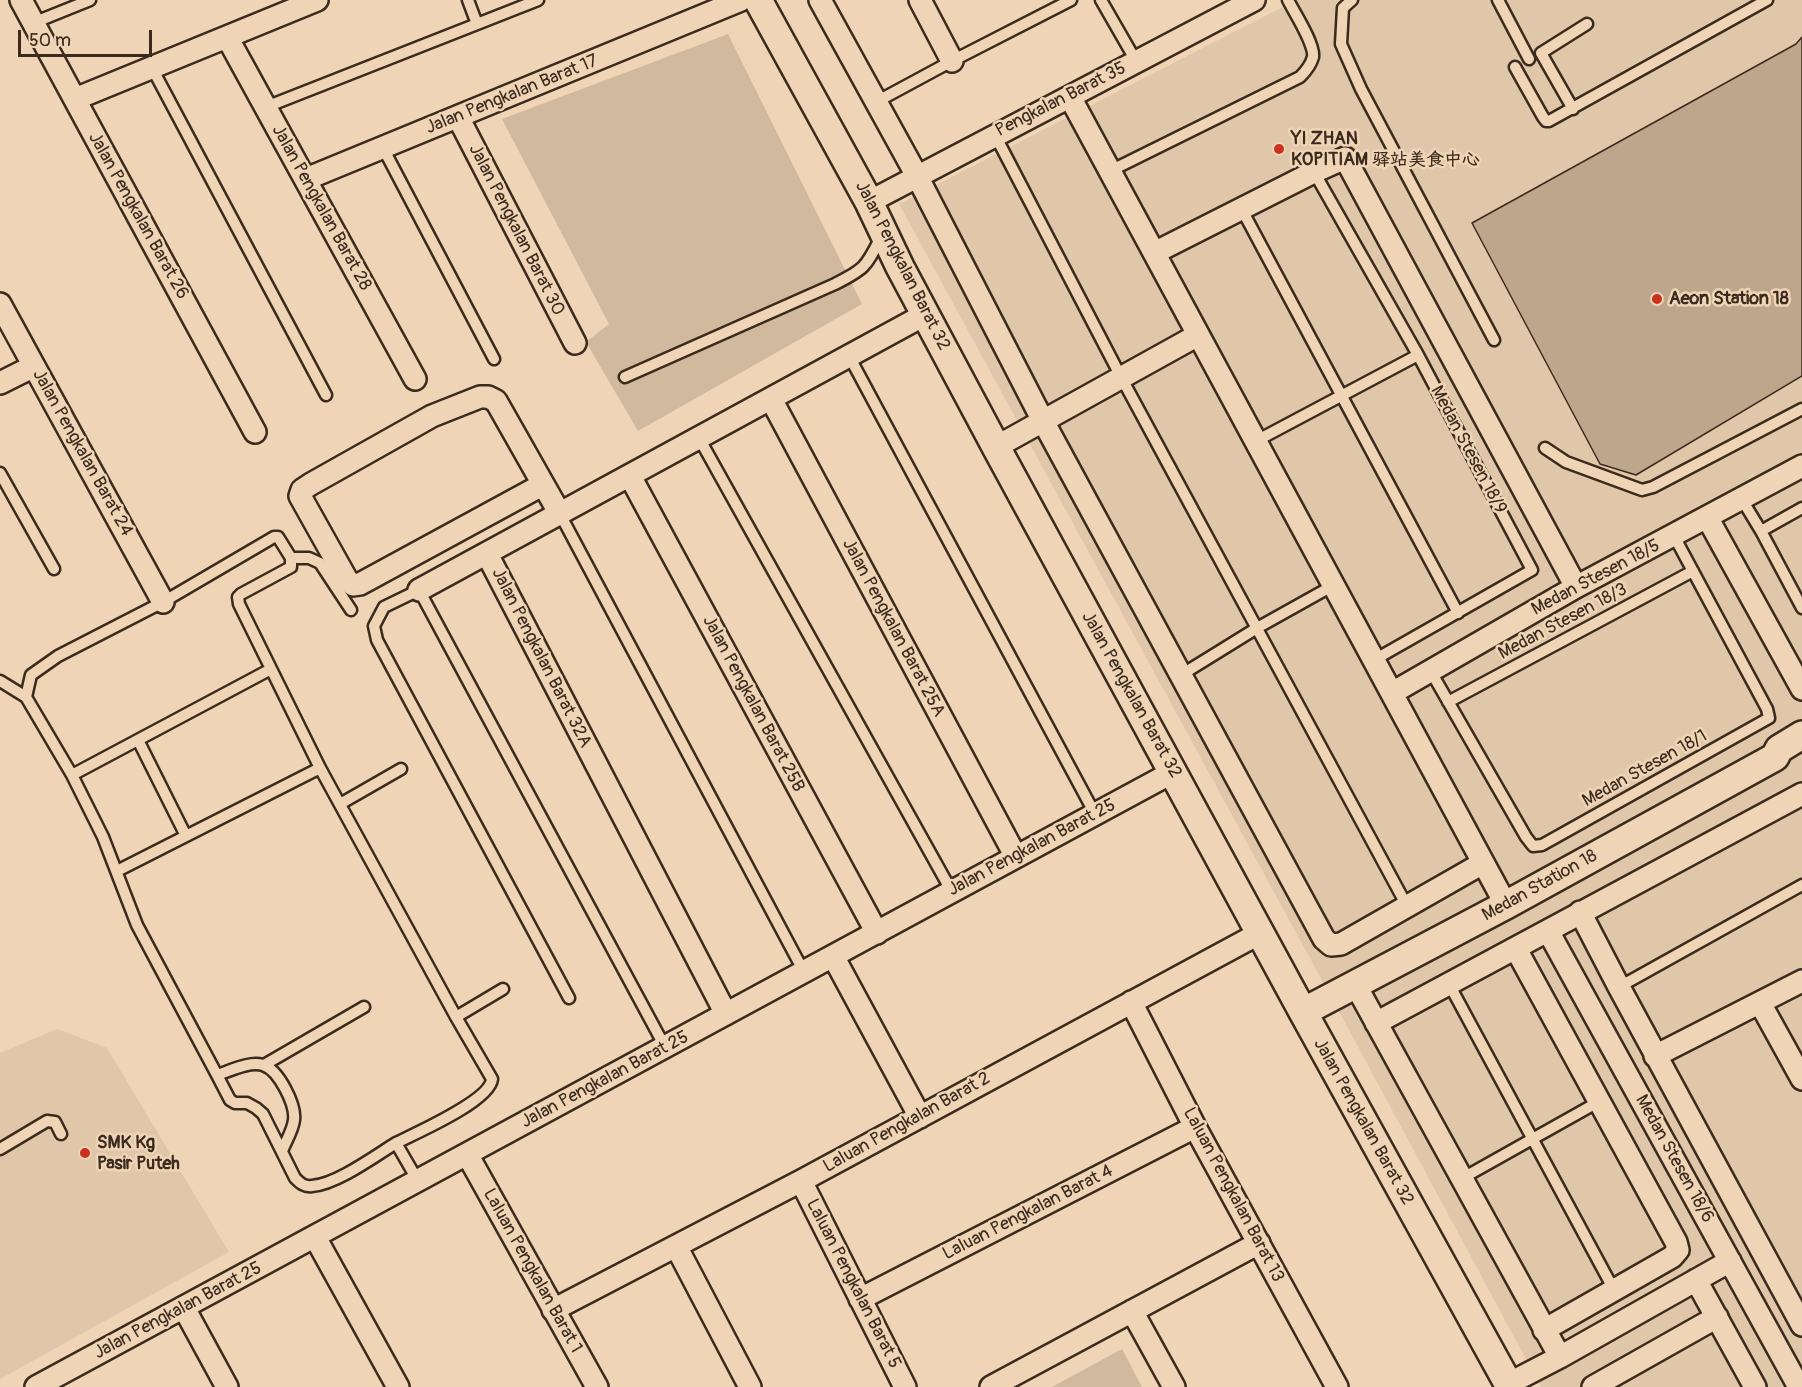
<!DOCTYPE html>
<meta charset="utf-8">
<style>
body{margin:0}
#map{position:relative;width:1802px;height:1387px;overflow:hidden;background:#efd5b6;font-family:Pangolin,sans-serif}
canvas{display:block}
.scale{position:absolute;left:18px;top:30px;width:134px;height:27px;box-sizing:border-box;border:3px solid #3b2a1e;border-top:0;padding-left:8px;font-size:18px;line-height:21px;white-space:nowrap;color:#3b2a1e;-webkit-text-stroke:4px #efd5b6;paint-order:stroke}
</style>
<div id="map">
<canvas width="1802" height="1387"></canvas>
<div class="scale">50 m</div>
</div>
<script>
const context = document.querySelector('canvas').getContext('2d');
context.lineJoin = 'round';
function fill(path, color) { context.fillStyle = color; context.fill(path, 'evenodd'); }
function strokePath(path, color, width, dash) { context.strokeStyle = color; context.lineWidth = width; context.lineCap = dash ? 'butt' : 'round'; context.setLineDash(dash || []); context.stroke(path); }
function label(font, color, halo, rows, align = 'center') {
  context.font = font + ' Pangolin,"LXGW WenKai TC",sans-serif'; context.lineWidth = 5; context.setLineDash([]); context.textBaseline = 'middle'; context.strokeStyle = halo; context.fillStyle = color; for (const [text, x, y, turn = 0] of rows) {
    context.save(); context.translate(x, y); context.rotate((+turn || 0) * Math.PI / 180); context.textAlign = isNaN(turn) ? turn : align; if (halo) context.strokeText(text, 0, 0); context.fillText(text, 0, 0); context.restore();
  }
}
const built = new Path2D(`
 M1296 0H1802V1387H1541L1342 1017 899 204Z
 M57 1029 107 1048 229 1252 0 1379V1053Z`);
const green = new Path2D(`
 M728 34 862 304 638 431 586 342 609 324 502 119Z
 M1122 1349 1142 1387H1052Z`);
const building = new Path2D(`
 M1802 37V376L1636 475 1600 464 1472 223 1796 44Z`);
const service = new Path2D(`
 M468 0 477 24
 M1101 0 1136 61
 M1352 0 1343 8 1341 44 1361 89 1494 340
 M1498 0 1529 59
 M33 23 90 0
 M1515 67 1543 117 1546 121H1549L1767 0
 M152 68 326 395
 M876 102 952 61 1071 0
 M266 107 538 0
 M1573 109 1541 53 1587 24
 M995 135 1121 377 1407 906
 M383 148 494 359
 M1110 171 1300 77C1306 71 1311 65 1313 57 1315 44 1294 12 1288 0
 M1314 172 1418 355 1532 570 1374 660
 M1241 208 1458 613
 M849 356 1095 814
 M625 377 835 284C867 268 866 266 882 235
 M699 438 952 892
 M1256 441 1418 355
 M1545 448 1566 462 1642 490 1653 487 1802 409
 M0 473 54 569
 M1741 498 1761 531 1802 608
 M560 514 804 972
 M1761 531 1802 508
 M291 558H309L320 563 351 610
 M1430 670 1526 837 1533 846 1542 845 1769 718 1767 709 1674 536
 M1181 675 1257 628 1334 585
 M0 681 26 697
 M1448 702 1693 571
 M138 740 186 836
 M72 775 271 669
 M340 804 401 769
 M117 871 320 768
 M1449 984 1614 1290
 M1619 987 1802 885
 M569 998 377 640 374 626 384 607 419 590 665 1047
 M456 1017 503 989
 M264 1065 364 1007
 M217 1075C230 1071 249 1061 263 1065 279 1070 296 1105 294 1120 293 1130 286 1141 282 1151
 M396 1143C375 1156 337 1184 312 1186 304 1187 300 1183 295 1178L263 1114 256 1108 247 1103H235L230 1100 217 1075 137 925 103 837 72 775 26 697 31 675 58 656 163 602 274 537H278L291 558V567L241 594 238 597 239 604 320 768 456 1017 492 1079C490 1101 416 1133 396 1143L418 1181
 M0 1149 47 1121 55 1122 61 1134
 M1461 1179 1600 1101`);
const minor = new Path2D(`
 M21 0 255 432
 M820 0 917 176 1043 421 1324 939 1331 945 1341 944 1483 863
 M920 0 952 61
 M227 37 415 379
 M1070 97 1506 905
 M75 99 317 0
 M458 117 575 343
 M306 179 741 0
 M869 202 1254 0
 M1154 253 1314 172 1345 158 1576 587
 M0 304 163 602
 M0 383 34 366
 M771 399 1016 857
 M996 447 1198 335
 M630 476 877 933
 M542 485 360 584 353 585 347 580 300 496 302 490 311 484 432 416 480 397H488L496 401 560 514
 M1707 517 1802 689
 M487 554 726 1014
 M419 590 926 314
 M1392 693 1576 587 1802 466
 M1580 912 1619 987 1802 1325
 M1548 931 1799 1387
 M1516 949 1676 1242 1678 1250 1672 1257 1544 1330
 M833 956 920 1117
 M1355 984 1560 1357
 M1131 1002 1195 1127 1337 1387
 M1760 1003 1802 1079
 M1376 1023 1802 794
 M1655 1056 1802 981
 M467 1154 597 1387
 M801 1181 905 1387
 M315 1237 398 1387
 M676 1246 750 1387
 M1696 1280 1755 1387
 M860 1299 1195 1127
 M184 1308 227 1387
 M553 1310 801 1181 1260 933
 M1132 1311 1174 1387
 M1508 1384 1560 1357 1730 1261
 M36 1387 1173 772
 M991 1387 1259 1243
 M1593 1387 1717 1317`);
const tertiary = new Path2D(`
 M758 0 869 202 900 267 996 447 1303 1012 1510 1387
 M1303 1012 1506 905 1775 757 1779 749 1802 735`);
const markers = [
 [1279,149,6,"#c8321e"],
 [1657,299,6,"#c8321e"],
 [85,1153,6,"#c8321e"]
];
const streetNames = [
 ["Jalan Pengkalan Barat 17",512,95,-22],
 ["Pengkalan Barat 35",1061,100,-27],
 ["Jalan Pengkalan Barat 28",321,208,61],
 ["Jalan Pengkalan Barat 26",138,216,61],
 ["Jalan Pengkalan Barat 30",516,230,63],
 ["Jalan Pengkalan Barat 32",902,266,63],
 ["Medan Stesen 18/9",1468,450,62],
 ["Jalan Pengkalan Barat 24",82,453,61],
 ["Medan Stesen 18/5",1596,578,-28],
 ["Medan Stesen 18/3",1563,622,-28],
 ["Jalan Pengkalan Barat 25A",893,628,62],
 ["Jalan Pengkalan Barat 32A",541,658,63],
 ["Jalan Pengkalan Barat 32",1131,695,61],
 ["Jalan Pengkalan Barat 25B",753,704,62],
 ["Medan Stesen 18/1",1645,769,-29],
 ["Jalan Pengkalan Barat 25",1032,848,-28],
 ["Medan Station 18",1540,886,-29],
 ["Jalan Pengkalan Barat 25",605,1080,-28],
 ["Jalan Pengkalan Barat 32",1363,1122,61],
 ["Laluan Pengkalan Barat 2",907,1123,-29],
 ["Medan Stesen 18/6",1674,1159,61],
 ["Laluan Pengkalan Barat 13",1233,1195,62],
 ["Laluan Pengkalan Barat 4",1028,1213,-27],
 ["Laluan Pengkalan Barat 1",532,1271,61],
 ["Laluan Pengkalan Barat 5",853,1284,63],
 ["Jalan Pengkalan Barat 25",178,1311,-28]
];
const poiNames = [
 ["YI ZHAN",1291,139],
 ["KOPITIAM 驿站美食中心",1291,160],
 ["Aeon Station 18",1669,299],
 ["SMK Kg",97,1143],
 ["Pasir Puteh",97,1164]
];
fill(built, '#e0c7a9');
fill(green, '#d1b99d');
fill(building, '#bda68c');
strokePath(building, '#3b2a1e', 1.5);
strokePath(service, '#3b2a1e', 15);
strokePath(minor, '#3b2a1e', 26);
strokePath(tertiary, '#3b2a1e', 32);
strokePath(service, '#efd5b6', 10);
strokePath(minor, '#efd5b6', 21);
strokePath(tertiary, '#efd5b6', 27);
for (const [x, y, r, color] of markers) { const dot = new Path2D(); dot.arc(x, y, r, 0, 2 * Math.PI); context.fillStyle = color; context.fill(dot); strokePath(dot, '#efd5b6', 2); }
label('18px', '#3b2a1e', '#efd5b6', streetNames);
label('bold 18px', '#3b2a1e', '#efd5b6', poiNames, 'left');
</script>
